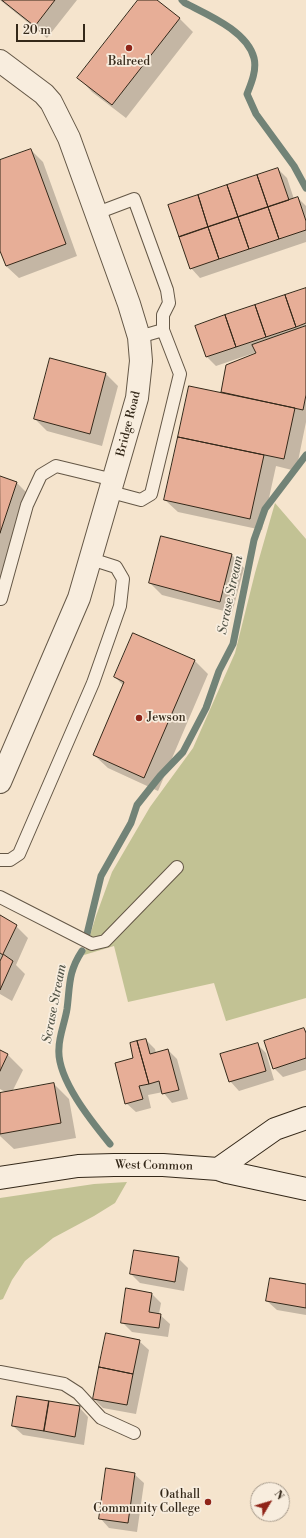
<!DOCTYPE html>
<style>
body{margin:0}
#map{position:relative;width:306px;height:1538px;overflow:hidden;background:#f5e4cd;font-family:"Libre Bodoni",serif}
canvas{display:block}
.north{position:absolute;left:250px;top:1482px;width:40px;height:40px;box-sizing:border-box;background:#f8edde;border:1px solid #aa9e8f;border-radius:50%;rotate:52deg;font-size:11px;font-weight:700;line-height:16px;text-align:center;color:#342819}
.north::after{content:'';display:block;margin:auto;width:14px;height:18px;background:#8f2418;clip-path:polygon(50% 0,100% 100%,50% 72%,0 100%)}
.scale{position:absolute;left:16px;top:24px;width:69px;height:18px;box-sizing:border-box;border:2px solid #342819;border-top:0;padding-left:5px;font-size:12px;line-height:14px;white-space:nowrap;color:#342819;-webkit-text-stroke:3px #f8edde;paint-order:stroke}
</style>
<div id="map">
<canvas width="306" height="1538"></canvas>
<div class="north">N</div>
<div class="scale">20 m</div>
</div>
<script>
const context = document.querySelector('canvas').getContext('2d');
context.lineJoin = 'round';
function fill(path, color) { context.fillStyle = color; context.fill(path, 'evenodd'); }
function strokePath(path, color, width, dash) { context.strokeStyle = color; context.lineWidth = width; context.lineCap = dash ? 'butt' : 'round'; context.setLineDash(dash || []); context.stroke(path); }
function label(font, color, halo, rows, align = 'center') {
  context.font = font + ' "Libre Bodoni",serif'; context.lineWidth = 3.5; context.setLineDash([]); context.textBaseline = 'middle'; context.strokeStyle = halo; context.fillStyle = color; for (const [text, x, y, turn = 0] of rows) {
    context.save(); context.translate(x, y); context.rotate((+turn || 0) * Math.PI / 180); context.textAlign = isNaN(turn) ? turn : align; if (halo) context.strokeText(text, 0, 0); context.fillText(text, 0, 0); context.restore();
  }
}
const green = new Path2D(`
 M275 503 306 539V998L226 1021 214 983 128 1002 114 946 84 955 96 916 112 872 150 807 193 748 235 653 255 573Z
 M127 1182 115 1203 94 1216 53 1238 25 1261 12 1280 3 1299 0 1300V1198L94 1184Z`);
const shadow = new Path2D(`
 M0 0H77L47 38Z
 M139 0H156L180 19 193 32 126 118 92 92 79 78Z
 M31 150 43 162 77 256 19 278 6 266 0 248V162Z
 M278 169 287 178 294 199 298 198 306 206V242L200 278 191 268Z
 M306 289V422L296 471 276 466 262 530 178 512 165 500 189 387 221 394 227 366 258 354 257 352 216 366 207 357Z
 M106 374 118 386 102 446 47 431 35 419Z
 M0 477 17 483 30 496 0 587Z
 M161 537 232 555 244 568 232 613 162 595 150 583Z
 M195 661 208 674 158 791 108 768 94 755 124 686 115 677Z
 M0 917 16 926 28 938 16 965 25 974 12 1001 0 994Z
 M304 1029 306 1031V1070L283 1077 274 1068Z
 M146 1040 155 1049 156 1053 168 1050 177 1059 188 1099 172 1103 163 1092 148 1095 151 1108 136 1112 126 1103 135 1059Z
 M257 1044 266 1053 274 1080 239 1091 230 1081Z
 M0 1051 8 1055 23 1070 12 1092 54 1084 69 1099 76 1138 14 1149 0 1136V1094L7 1093 0 1089Z
 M135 1251 178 1258 188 1268 184 1291 140 1283 131 1274Z
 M306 1285V1315L277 1310 267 1301Z
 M152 1294 161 1303 159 1314 170 1324 168 1337 132 1332 122 1322Z
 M139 1341 149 1350 136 1414 103 1408 94 1399Z
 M79 1407 88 1417 84 1445 23 1435 13 1426Z
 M134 1474 144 1483 137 1532 109 1528 100 1518Z`);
const stream = new Path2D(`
 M182 0 185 3C208 15 247 31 254 58 257 70 251 84 247 94L256 114 294 166 306 188
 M87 934 101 876 131 823 137 805 160 776 183 752 206 708 219 671 233 644 254 540 265 509 306 455
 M82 951C68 972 70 986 67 1009 65 1022 59 1036 59 1048 56 1078 92 1122 110 1144`);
const building = new Path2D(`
 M2 0H55L35 26Z
 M138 0H157L180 18 112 105 77 78Z
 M31 149 66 244 6 266 0 251V160Z
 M278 168 289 200 268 207 257 175Z
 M257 175 268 207 238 217 227 185Z
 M227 185 238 217 208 227 198 195Z
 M198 195 208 227 179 237 168 205Z
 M298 197 306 221V230L279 239 268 207Z
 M268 207 279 239 249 249 238 217Z
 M238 217 249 249 219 259 208 227Z
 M208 227 219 259 190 269 179 237Z
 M306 288V323L296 327 285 295Z
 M285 295 296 327 266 337 255 305Z
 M255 305 266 337 236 347 225 315Z
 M225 315 236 347 206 357 195 326Z
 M306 326V395L303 410 221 392 226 365 256 353 252 345Z
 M50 358 106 373 90 434 34 419Z
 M189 386 295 408 284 459 178 437Z
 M178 437 264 455 250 519 164 500Z
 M0 476 17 482 0 533Z
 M161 536 232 554 220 602 149 583Z
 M133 633 195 660 144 778 93 755 124 682 114 677Z
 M0 915 17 925 3 954 13 961 0 990V961L3 955 0 953Z
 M304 1028 306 1033V1058L273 1069 264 1041Z
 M146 1039 150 1054 168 1049 179 1090 162 1094 159 1081 149 1084 137 1041Z
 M137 1041 149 1084 139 1086 143 1099 125 1104 115 1063 133 1058 130 1043Z
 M258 1043 266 1071 229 1082 220 1054Z
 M0 1050 8 1054 0 1071Z
 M54 1083 61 1123 0 1134V1093Z
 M134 1250 179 1257 175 1282 130 1274Z
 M270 1278 306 1284V1308L266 1301Z
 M126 1288 152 1293 149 1312 161 1314 159 1328 121 1323Z
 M106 1333 140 1340 133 1374 99 1367Z
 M99 1367 133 1374 127 1405 93 1399Z
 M17 1396 49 1401 44 1431 12 1426Z
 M49 1401 80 1406 75 1437 44 1431Z
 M106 1468 135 1473 128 1523 99 1519Z`);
const lane = new Path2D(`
 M97 213 134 199 167 290 169 303 163 315V330
 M111 492 141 500 151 494 180 374 163 330 139 337
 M1 599 27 505 41 475 56 466 114 480
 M0 860H10L19 854 93 683 120 606 123 579 116 567 91 559
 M0 897 92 944 105 941 177 867
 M0 1372 64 1384 78 1393 101 1418 134 1433`);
const street = new Path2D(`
 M0 61 44 94 51 102 69 138 129 304 139 337 141 361 137 398 79 598 0 782`);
const secondary = new Path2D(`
 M218 1169 275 1129 306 1118
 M0 1178 78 1166 114 1165H163L218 1169 227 1172 306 1189`);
const markers = [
 [129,48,4,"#8f2418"],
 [139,718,4,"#8f2418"],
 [208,1502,4,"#8f2418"]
];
const poiNames = [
 ["Balreed",129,62],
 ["Jewson",147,718,"left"],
 ["Oathall",200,1495,"right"],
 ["Community College",200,1509,"right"]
];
const streetNames = [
 ["Bridge Road",129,424,-76],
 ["West Common",154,1166,1]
];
const waterNames = [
 ["Scrase Stream",231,595,-78],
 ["Scrase Stream",55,1004,-79]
];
fill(green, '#c2c294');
fill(shadow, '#0003');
strokePath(stream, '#728377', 7);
fill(building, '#e7ae97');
strokePath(building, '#342819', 1);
strokePath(lane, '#645746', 14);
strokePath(street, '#645746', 24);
strokePath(secondary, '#342819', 24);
strokePath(lane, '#f8edde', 12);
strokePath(street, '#f8edde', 22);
strokePath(secondary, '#f8edde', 22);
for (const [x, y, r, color] of markers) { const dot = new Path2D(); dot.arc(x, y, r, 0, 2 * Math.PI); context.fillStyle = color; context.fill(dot); strokePath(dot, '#f8edde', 1.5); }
label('12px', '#342819', '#f8edde', poiNames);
label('12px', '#342819', '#f8edde', streetNames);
label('italic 13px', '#535548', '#f8edde', waterNames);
</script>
